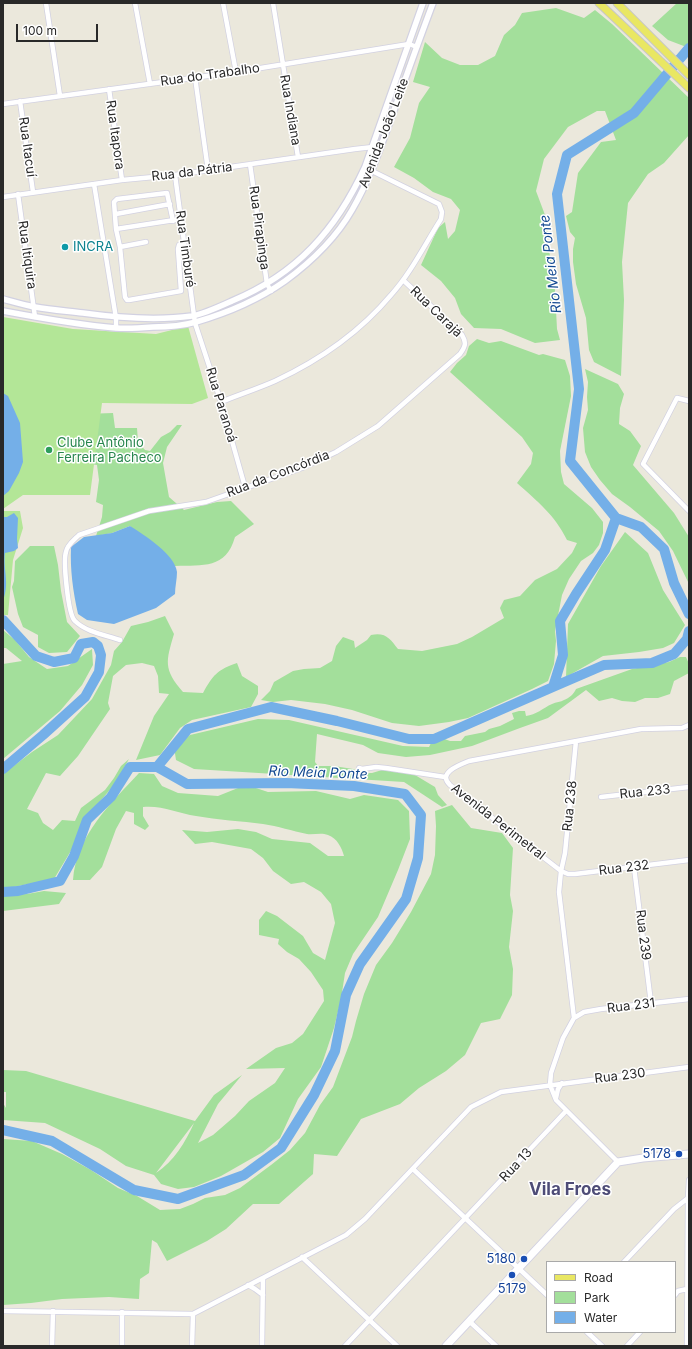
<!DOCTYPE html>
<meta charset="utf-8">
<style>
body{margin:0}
#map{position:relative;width:692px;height:1349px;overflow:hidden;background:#ebe8dc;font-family:Inter,sans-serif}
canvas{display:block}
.frame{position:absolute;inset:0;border:4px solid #292929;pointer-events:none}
.legend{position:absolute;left:546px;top:1261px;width:130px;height:72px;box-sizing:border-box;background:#fff;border:1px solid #a9a9a9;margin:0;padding:5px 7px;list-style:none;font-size:12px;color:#292929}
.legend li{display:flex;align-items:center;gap:8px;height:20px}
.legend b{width:20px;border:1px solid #a9a9a9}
.scale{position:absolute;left:16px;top:24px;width:82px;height:18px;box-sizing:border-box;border:2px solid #292929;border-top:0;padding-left:5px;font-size:12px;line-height:14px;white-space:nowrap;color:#292929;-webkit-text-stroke:3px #fff;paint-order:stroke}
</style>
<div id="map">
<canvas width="692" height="1349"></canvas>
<div class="frame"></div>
<ul class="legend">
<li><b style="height:5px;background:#e9e763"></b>Road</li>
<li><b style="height:11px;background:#a3df9b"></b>Park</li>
<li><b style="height:11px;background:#74afe8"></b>Water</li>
</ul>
<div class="scale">100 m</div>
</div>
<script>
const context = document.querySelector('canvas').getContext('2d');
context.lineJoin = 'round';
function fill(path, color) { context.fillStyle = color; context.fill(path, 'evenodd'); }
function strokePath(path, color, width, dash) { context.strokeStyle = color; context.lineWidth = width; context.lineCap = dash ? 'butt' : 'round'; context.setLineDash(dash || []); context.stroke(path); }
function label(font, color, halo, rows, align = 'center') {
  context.font = font + ' Inter,sans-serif'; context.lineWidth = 3; context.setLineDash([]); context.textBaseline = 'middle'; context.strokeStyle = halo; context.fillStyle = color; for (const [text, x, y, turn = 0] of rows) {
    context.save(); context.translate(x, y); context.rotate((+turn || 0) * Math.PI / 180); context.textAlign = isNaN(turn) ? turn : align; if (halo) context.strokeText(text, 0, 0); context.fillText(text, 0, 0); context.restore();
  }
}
const green = new Path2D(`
 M677 3H689V48L668 40 652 26Z
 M556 8 584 18 595 10 612 24 689 98V135L664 163 648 174 628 203 622 262 624 300 621 376 594 362 589 350 586 318 576 284 573 262V249L575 238 570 232 566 216 572 212 578 173 601 142 616 140 605 111H597L568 127 544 159 536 191 548 223 547 243 554 272 557 329 560 340 535 343 501 329 474 328 461 314 455 298 441 281 421 265 438 228 445 222 448 239 455 231 460 210 451 199 433 192 414 178 394 167 410 138 419 103 430 87 413 82 425 42 442 58 460 65H478L495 56 504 35 515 25 522 13Z
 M477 339 489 343 501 341 539 355 543 354 565 360 570 376 571 396 560 451 561 472 564 484 592 508 603 522V533L599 545 593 553 581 561 569 579 562 595 555 631 556 641 554 664 548 681 532 689 468 718 449 722 419 726 392 723 352 710 325 704 291 700 273 702 261 700 270 691 274 682 293 671 304 669 320 668 332 661 336 646 343 637 354 641 355 648 367 640 371 635C386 632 390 639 398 649L422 651 457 644 472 637 504 618 500 608 504 600 520 596 535 580 557 569 572 553 577 543 567 540C554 514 538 502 517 483L531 464 533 453 522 437 450 372 457 363 466 355 469 346Z
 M585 369 618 384 624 394 620 408 619 424 630 431 641 446 633 465 674 513 689 537V584L673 551 659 531 630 507 612 494 600 480 591 467 585 452 583 428 588 410 587 397 588 382Z
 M113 413 115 428H137L138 442 145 450 150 451 161 437 170 432 177 425H182L167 447 163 463 169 497 184 510 217 502 231 501 254 524 235 537C226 569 203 565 175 566L130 526 112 533 96 536 102 517 103 505 96 502 99 480 97 465 78 462 27 416Z
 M625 532 648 553 663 590 685 625 674 643 663 648 639 652 603 656 566 677 568 624 601 566Z
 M30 546H54L58 565 61 591 67 622 80 636 67 652 49 653 38 647V635L23 627 18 614 12 587 14 581 15 561Z
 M165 616 174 634C166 661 163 669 183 692L203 693C213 675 217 670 237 663L242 676 258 686V694L251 707 192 720 180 728 160 755 136 760 154 716 169 694 159 693 158 676 154 666 142 663 126 665 113 676 108 703 110 709 78 756 60 776 46 773 27 809 38 813 43 823 53 830 62 820 75 821 81 808 105 790 114 778 121 766 129 759 115 784 95 807 87 815 75 844 54 879 3 889V774L32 752 58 735 92 699 111 665 114 651 122 642 131 626 148 622Z
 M3 630 15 640 29 657 47 669 68 666 92 649 93 665 82 685 60 711 3 759V664L22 661 6 648H3Z
 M680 657H686L689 664V673L674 681 670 694 658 698H645L635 702 622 701 612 698 599 701 586 690 548 718 520 728 472 746 430 755 406 757 378 753 363 745 317 734 315 762 318 766H334L353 769 363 773H372L382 770 410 772 435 787 438 795 447 805 442 807 404 782 194 769 176 760 174 747 190 735 258 719 289 720 403 746 429 747 431 743 439 737 450 741H461L465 736 485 732 489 729 500 726 514 719 512 713 519 711H525L526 716C536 715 543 708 552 704 556 702 561 702 564 700 569 698 574 694 576 689L632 669 669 662Z
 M139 773 154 774 162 786 178 793 218 796 238 788 253 787 268 792 316 791 350 799 364 795 398 800 409 811 410 839 398 870 378 917 353 954 345 973 341 999 334 1028 321 1067 298 1099 280 1138 263 1152 221 1176 194 1187 178 1189 161 1184 154 1175 126 1166 100 1149 45 1123 3 1120V1103L6 1108V1092H3V1070L26 1071 195 1121 214 1095 242 1075 218 1104 198 1143 213 1135 235 1116 249 1101 275 1083 285 1068 246 1069 276 1048 292 1043 303 1034 324 1001 323 990 311 972 299 959 287 952 278 944 279 939 259 935V920L266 911 277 916 303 936 313 953 325 960 335 923 331 904 321 892 304 882 291 884 273 871 263 858 251 849 212 842 195 844 182 830 207 832 238 829 256 832 272 839 310 843 328 856H344C342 848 337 838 328 835 321 832 314 835 307 834 292 831 278 826 263 824 241 821 218 820 196 816 178 813 161 805 143 807V816L149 826 145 830 134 824V813L126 811 116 829 102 867 90 880H73C76 836 111 803 139 773ZM194 1123C185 1143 174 1161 156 1173Z
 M452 805 471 828 502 833 513 848 510 895 513 911 509 947 513 969 512 995 500 1019 481 1023 465 1055 446 1071 419 1088 400 1104 361 1119 337 1156 314 1154 313 1174 279 1204H253L226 1229 207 1241 167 1261 157 1243 152 1240 149 1273 140 1279 139 1299 109 1297 62 1299 31 1303 3 1305V1139L32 1141 62 1154 91 1170 118 1188 137 1196 160 1210 180 1209 193 1204 205 1198 225 1195 240 1188 271 1165 290 1150 305 1133 320 1105 333 1087 352 1037 356 1021 364 994 376 965 392 943 411 912 431 874 435 855 436 826 435 811Z
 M44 891 66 893 59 904 3 911V895L27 894Z`);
const pitch = new Path2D(`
 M3 317 73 329 156 334 188 326 208 398 192 404 102 403 90 495H23L3 509Z
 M3 511H20L23 528 13 560 8 615H3Z`);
const water = new Path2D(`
 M3 393 8 396 20 423 23 462 19 473 9 491 3 496Z
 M14 513 18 518 17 539 18 548 14 551 5 553C3 571 10 582 3 601V517H7Z
 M130 526C144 535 175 554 177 572 177 579 175 587 175 594L156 608 114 624 87 620 78 614C73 591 70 570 71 547L84 537 112 533Z`);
const river = new Path2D(`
 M616 518 641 527 664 549 674 583 689 614
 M3 620 36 656 54 662 74 658 81 644 93 642 98 646 101 655 99 672 85 697 43 735 3 769
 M553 687 604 665 652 663 674 654 687 639 689 631
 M157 767 188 729 271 707 337 721 409 739H434L553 687 563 655 560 621 576 594 605 550 616 518 570 461 579 389 557 194 567 155 634 113 689 48
 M3 892 18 891 60 881 74 856 87 820 111 797 130 767H157L187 784 286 783 354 786 405 794 421 815 418 858 406 899 360 964 346 995 335 1051 314 1095 281 1148 244 1175 178 1199 134 1190 52 1141 3 1130`);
const minor = new Path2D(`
 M46 3 60 96
 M135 3 150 84
 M223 3 236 72
 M273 3 298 157
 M195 77 208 170
 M109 89 122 180
 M20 101 33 192
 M3 104 236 72 409 44 417 47
 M250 164 267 284 271 291
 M175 175 195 323 221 402 245 487
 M94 184 116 318V328
 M18 194 35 317
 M3 197 122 180 175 175 355 149 373 147 380 150
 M116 214 170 204
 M181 219 116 229 120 247 125 297 127 300H129L181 291 178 249 179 245 184 244
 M116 229 114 202 117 199 167 193 173 221
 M120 247 146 242
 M689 401 677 398 643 464 689 511
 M221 402C238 395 257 389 275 381 318 361 360 332 391 295 411 273 425 244 441 219L442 212 439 204 372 171
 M120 640C105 635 86 632 75 621 68 615 63 561 66 552 67 545 74 540 79 535L149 511 206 502 302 468 336 452 378 426 460 354C465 347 467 343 462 335L403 280
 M576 741 565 853 561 871 568 874H575L689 860
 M359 768 362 769 376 767 386 768 445 777
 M601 797 689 787
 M634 867 651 1003
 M574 1018 584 1012 601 1009 689 999
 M556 1098 558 1089 562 1083
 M618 1162 556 1100 550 1085 551 1073 563 1038 574 1018 559 892 561 871 450 785C437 773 459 765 469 761L641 729 682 728 689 725
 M413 1169 547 1295
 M302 1257 397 1346
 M624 1262 674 1209 688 1198
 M248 1285 255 1289 263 1295
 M675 1295 678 1291 687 1289
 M3 1311 193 1314 346 1235 365 1219 471 1107 501 1092 689 1067
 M469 1321 496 1346
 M587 1332 602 1346
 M52 1346 53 1311
 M122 1346V1312
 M192 1346 193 1314
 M262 1346 263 1278
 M345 1346 566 1111
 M627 1346 640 1332
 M687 1346 688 1198 689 1180`);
const tertiary = new Path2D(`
 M3 299C14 302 24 305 35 307 51 310 67 311 83 313 119 318 156 321 192 316 204 314 221 306 232 301 297 274 336 230 365 167L423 3
 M3 311C40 318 78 325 116 328 128 329 141 328 153 327 167 327 182 326 196 322 227 313 258 300 285 281 311 262 336 238 352 210 370 179 381 146 393 113 406 77 419 40 433 3`);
const secondary = new Path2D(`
 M446 1346 618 1162 643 1158 689 1154`);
const primary = new Path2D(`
 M599 3 689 88
 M617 3 689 75`);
const markers = [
 [65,247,4,"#0f9aa8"],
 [49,450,4,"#2e9e5b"],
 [679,1154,4,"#1a4fb4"],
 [524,1259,4,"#1a4fb4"],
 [512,1275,4,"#1a4fb4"]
];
const streetNames = [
 ["Rua do Trabalho",210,75,-8],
 ["Rua Indiana",290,110,80],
 ["Avenida João Leite",384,133,-69],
 ["Rua Itapora",115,135,82],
 ["Rua Itacuí",27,147,82],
 ["Rua da Pátria",192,172,-7],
 ["Rua Pirapinga",259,228,82],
 ["Rua Timburé",185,249,82],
 ["Rua Itiquira",27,255,82],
 ["Rua Carajá",436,312,44],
 ["Rua Paranoá",221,405,73],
 ["Rua da Concórdia",278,474,-21],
 ["Rua 233",645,792,-6],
 ["Rua 238",570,806,-84],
 ["Avenida Perimetral",498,822,38],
 ["Rua 232",624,868,-7],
 ["Rua 239",643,935,83],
 ["Rua 231",631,1006,-7],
 ["Rua 230",620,1076,-7],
 ["Rua 13",516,1165,-47]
];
const cultureNames = [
 ["INCRA",73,247]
];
const leisureNames = [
 ["Clube Antônio",57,443],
 ["Ferreira Pacheco",57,458]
];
const transitNames = [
 ["5178",671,1154],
 ["5180",516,1259],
 ["5179",512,1289,"center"]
];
const waterNames = [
 ["Rio Meia Ponte",551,264,-97],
 ["Rio Meia Ponte",318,773,2]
];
const districtNames = [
 ["Vila Froes",570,1190]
];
fill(green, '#a3df9b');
fill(pitch, '#b3e697');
fill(water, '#74afe8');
strokePath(river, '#74afe8', 10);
strokePath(minor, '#d2d1e1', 6);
strokePath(tertiary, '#d2d1e1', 8);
strokePath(secondary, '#d2d1e1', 9);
strokePath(primary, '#c7c7c7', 9);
strokePath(minor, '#fff', 4.5);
strokePath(tertiary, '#fff', 5.5);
strokePath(secondary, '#fff', 7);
strokePath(primary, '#e9e763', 7);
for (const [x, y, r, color] of markers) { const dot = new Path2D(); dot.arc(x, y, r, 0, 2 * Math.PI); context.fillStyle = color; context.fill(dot); strokePath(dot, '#fff', 1.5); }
label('13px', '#292929', '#fff', streetNames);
label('13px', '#0d838f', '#fff', cultureNames, 'left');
label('13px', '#27864d', '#fff', leisureNames, 'left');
label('13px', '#164399', '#fff', transitNames, 'right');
label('italic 14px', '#144b92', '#fff', waterNames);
label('bold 17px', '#4e4c77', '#fff', districtNames);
</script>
